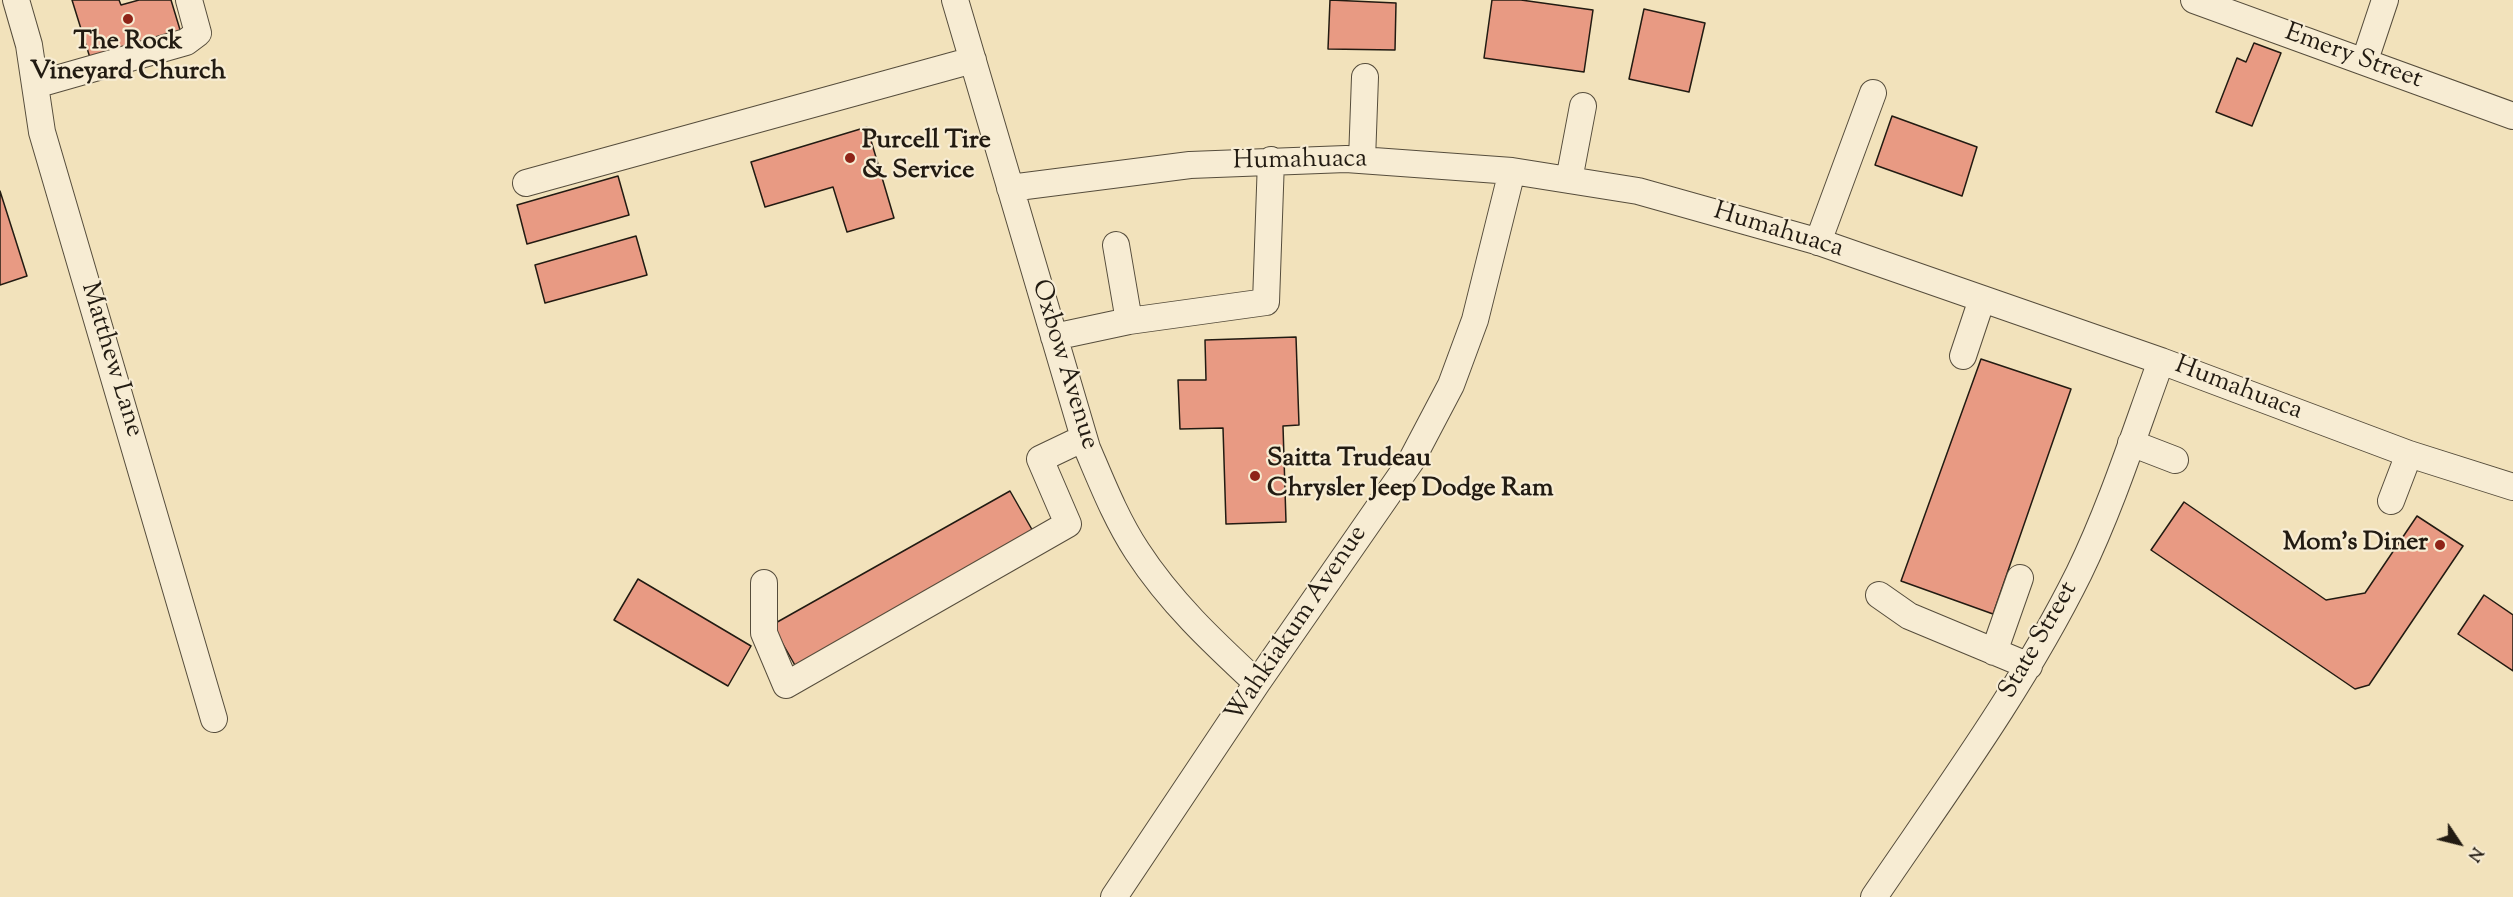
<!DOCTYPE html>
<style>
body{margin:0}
#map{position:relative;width:2513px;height:897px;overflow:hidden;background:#f2e2bb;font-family:"Sorts Mill Goudy",serif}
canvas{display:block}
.north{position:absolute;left:2429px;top:813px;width:60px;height:60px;-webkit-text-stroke:4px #f7ecd3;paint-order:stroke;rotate:125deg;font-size:16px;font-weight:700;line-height:24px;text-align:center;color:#221b12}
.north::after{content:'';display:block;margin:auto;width:21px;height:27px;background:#221b12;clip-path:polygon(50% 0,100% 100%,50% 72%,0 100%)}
</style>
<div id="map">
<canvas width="2513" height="897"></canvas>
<div class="north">N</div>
</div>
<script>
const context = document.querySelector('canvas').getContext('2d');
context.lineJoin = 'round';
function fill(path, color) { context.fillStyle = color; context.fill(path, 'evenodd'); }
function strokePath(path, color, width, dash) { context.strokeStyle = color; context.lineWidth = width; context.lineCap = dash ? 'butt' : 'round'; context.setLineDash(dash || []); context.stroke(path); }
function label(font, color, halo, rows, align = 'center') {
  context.font = font + ' "Sorts Mill Goudy",serif'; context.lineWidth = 4.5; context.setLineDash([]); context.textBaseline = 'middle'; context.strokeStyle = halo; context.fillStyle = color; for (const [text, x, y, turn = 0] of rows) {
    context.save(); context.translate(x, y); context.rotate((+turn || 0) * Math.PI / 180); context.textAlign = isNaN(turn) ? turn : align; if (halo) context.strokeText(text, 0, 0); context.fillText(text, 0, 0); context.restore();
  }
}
const building = new Path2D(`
 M72 0H119L121 5 139 0H171L181 33 91 61Z
 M1330 0 1396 3 1395 50 1328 49Z
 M1492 0H1521L1593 10 1584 72 1484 58Z
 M1644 9 1705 23 1689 92 1629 79Z
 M2254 43 2281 53 2252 126 2216 112 2237 58 2246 62Z
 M1892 116 1977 147 1962 196 1875 165Z
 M867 127 894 218 847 232 833 187 765 207 751 162Z
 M618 176 629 215 527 244 517 205Z
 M0 191 27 276 0 285Z
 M636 236 647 275 545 303 535 265Z
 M1296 337 1299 425 1283 426 1286 522 1226 524 1223 428 1180 429 1178 380H1206L1205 340Z
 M1981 359 2071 389 1993 614 1901 581Z
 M1010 491 1034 533 796 667 772 625Z
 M2184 502 2326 600 2365 593 2417 516 2463 546 2369 685 2355 689 2151 550Z
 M638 579 751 646 728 686 614 620Z
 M2484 595 2513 615V671L2458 634Z`);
const minor = new Path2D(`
 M16 0 29 45 42 132 214 719
 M955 0 1087 448C1102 483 1116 519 1137 551 1170 602 1213 642 1257 683
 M2194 0 2513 116
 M2365 60 2385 0
 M35 85 186 42 198 33 189 0
 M1362 160 1365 77
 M1569 180 1583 106
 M526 183 973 60
 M1010 188 1190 165 1346 159 1512 171 1638 191 1816 241 2161 361 2409 454 2513 487
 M1818 242 1873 93
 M1116 245 1129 321
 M1054 337 1129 321 1266 302 1271 160
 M1963 356 1982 299
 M2131 443 2175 460
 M2391 501 2409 454
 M764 583V633L786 685 1068 524 1040 459 1084 438
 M1879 595 1909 616 2029 666
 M1994 652 2020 578
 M1114 897 1257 683 1411 461 1451 385 1475 320 1512 171
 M1874 897C1946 791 2022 688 2079 573 2112 505 2135 432 2161 361`);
const markers = [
 [128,19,6,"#8f2418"],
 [850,158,6,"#8f2418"],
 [1255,476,6,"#8f2418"],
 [2440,545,6,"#8f2418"]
];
const poiNames = [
 ["The Rock",128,44,"center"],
 ["Vineyard Church",128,74,"center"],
 ["Purcell Tire",862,143],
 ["& Service",862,173],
 ["Saitta Trudeau",1267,461],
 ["Chrysler Jeep Dodge Ram",1267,491],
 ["Mom's Diner",2428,545,"right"]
];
const streetNames = [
 ["Emery Street",2353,58,20],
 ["Humahuaca",1300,162,-1],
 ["Humahuaca",1778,232,17],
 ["Matthew Lane",110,360,73],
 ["Oxbow Avenue",1063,365,73],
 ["Humahuaca",2238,390,21],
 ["Wahkiakum Avenue",1298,625,-56],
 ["State Street",2040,641,-60]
];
fill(building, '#e89a83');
strokePath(building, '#221b12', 1.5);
strokePath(minor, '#564d3c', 28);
strokePath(minor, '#f7ecd3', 26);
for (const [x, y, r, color] of markers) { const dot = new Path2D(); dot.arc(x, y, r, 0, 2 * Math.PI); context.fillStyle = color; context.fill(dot); strokePath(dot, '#f7ecd3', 2); }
label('bold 26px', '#221b12', '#f7ecd3', poiNames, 'left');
label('26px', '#221b12', '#f7ecd3', streetNames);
</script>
